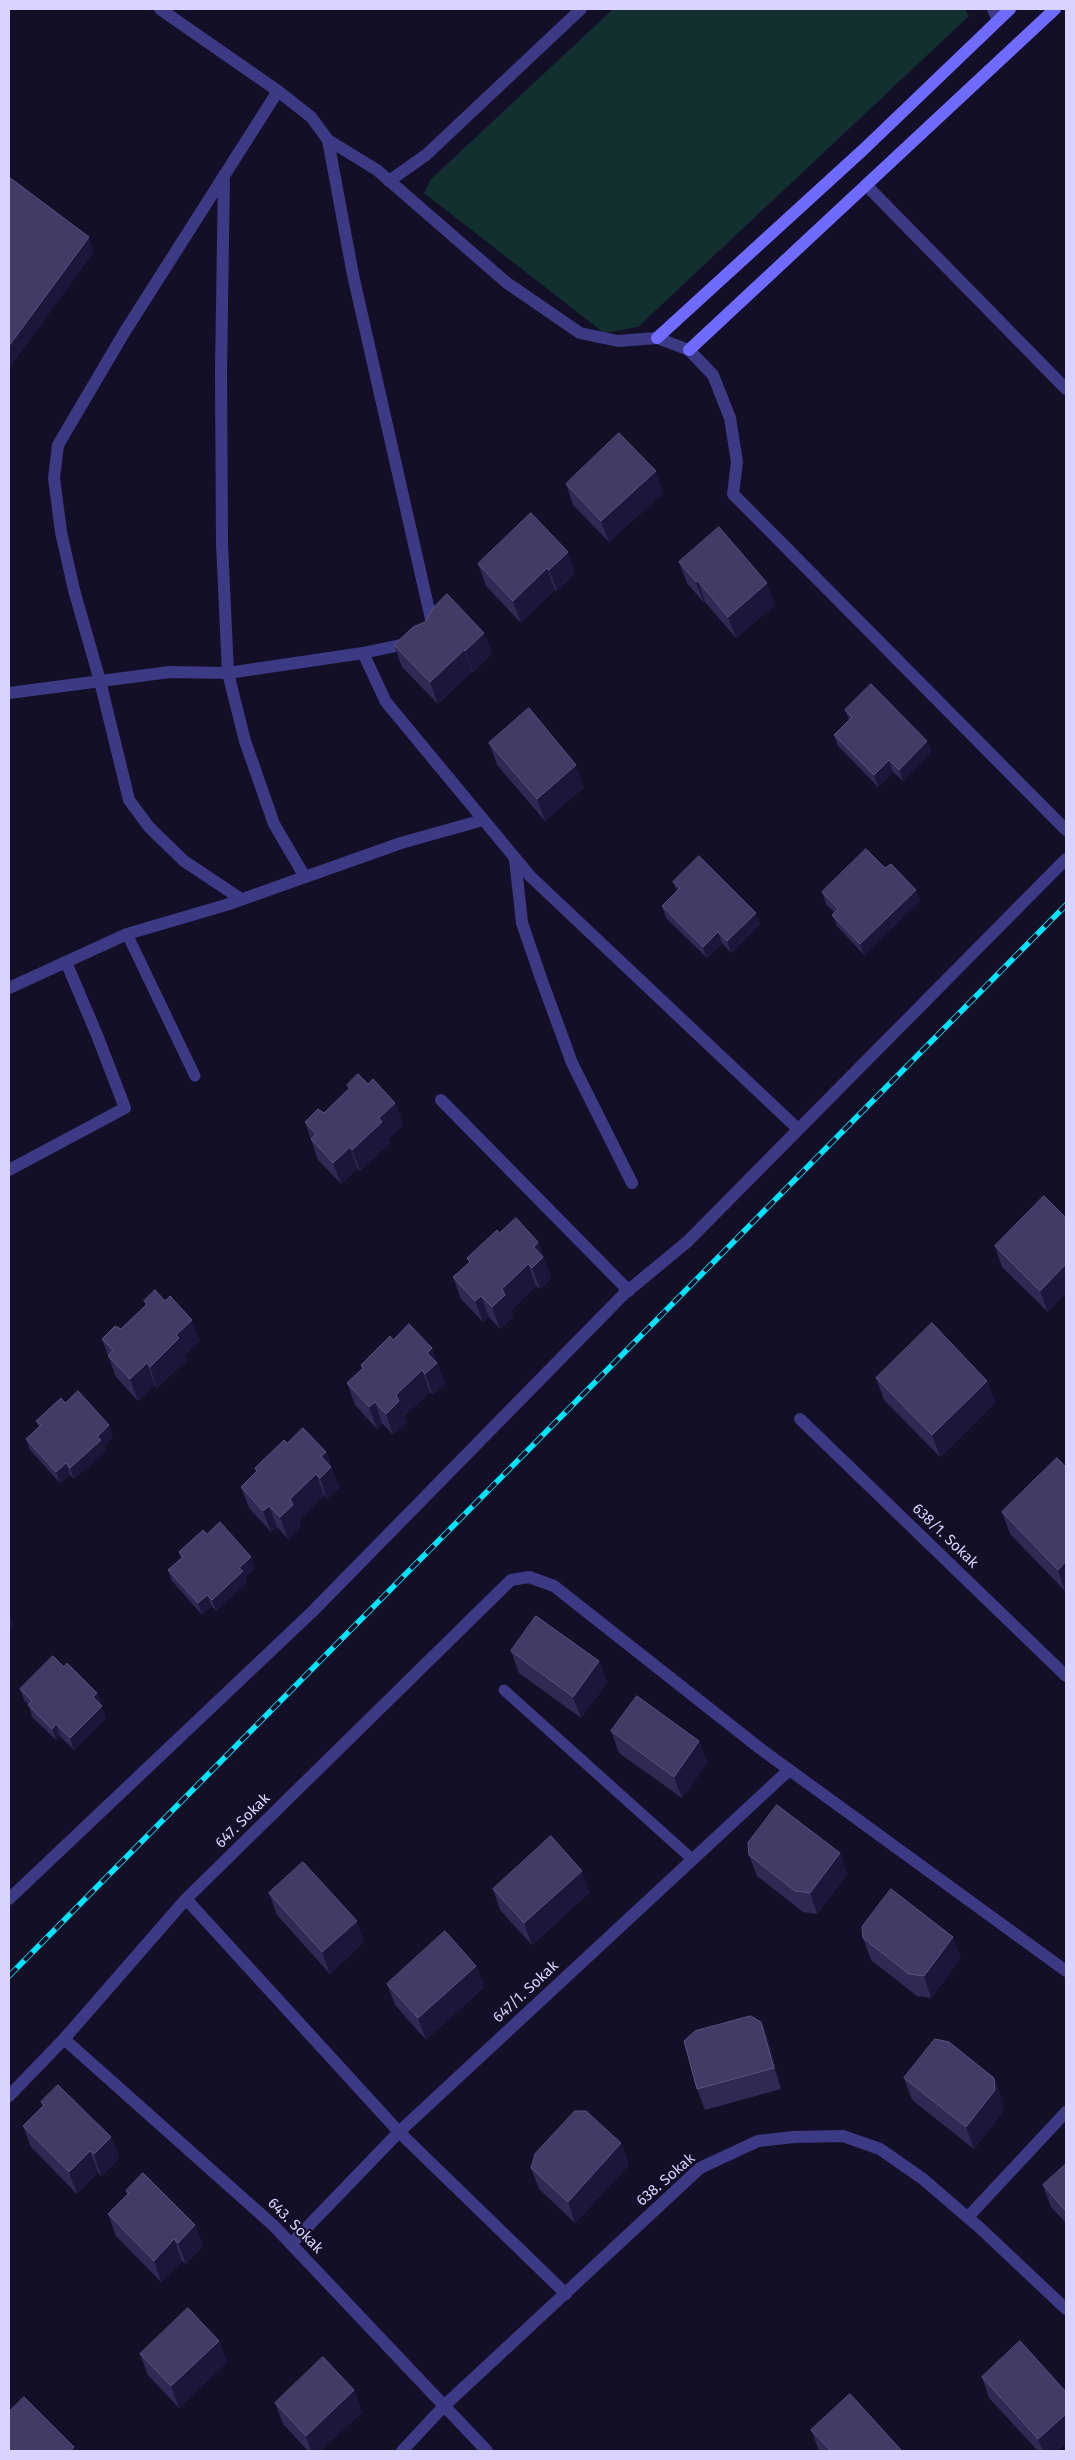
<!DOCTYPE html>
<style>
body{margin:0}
#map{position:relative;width:1075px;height:2460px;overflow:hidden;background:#130f26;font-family:"Fira Sans",sans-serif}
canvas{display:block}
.frame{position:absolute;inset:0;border:10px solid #d9d4ff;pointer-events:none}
</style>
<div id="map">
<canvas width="1075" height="2460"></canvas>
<div class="frame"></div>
</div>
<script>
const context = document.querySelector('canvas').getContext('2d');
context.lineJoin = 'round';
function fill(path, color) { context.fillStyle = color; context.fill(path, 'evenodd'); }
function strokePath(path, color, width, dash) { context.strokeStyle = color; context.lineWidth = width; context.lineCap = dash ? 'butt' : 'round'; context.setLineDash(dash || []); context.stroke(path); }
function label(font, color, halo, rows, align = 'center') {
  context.font = font + ' "Fira Sans",sans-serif'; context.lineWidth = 4; context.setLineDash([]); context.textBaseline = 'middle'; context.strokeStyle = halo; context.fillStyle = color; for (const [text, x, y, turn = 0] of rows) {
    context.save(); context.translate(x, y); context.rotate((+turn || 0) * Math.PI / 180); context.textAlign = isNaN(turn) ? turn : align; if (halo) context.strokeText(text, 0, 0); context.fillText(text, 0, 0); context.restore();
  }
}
const green = new Path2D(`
 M613 9H965L969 16 638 327 604 333 424 193 430 180Z`);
const lane = new Path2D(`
 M127 934 195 1076
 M504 1690 692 1859`);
const street = new Path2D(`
 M160 9 278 91 311 117 328 140 353 275 433 628
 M993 9 998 20
 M328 140 377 170 507 283 580 333 618 341 657 338 689 350 713 375 730 418 737 462 733 494 1066 830
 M224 175 221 371 222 544 228 673 245 741 274 824 305 877
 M389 181 426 155 581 9
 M866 185 1066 389
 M363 653 386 702 530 876 798 1129
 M9 693 170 672 228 673 363 653 410 643
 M515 859 522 923 542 981 572 1063 632 1183
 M241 899 184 861 149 827 129 800 100 681 74 590 61 532 54 478 58 445 124 333 278 91
 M9 988 127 934 226 905 401 843 483 820
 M441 1100 629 1291
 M9 1170 125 1108 97 1035 66 962
 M800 1419 1066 1676
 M9 1899 312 1612 624 1294 687 1242 1066 859
 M186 1899 399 2132 566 2294
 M64 2039 273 2225 487 2451
 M9 2096 64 2039 186 1899 511 1580 529 1577 554 1586 762 1750 1066 1971
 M968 2217 1066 2112
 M291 2244 399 2132 789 1770
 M402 2451 444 2406 700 2168 758 2141 794 2137 843 2136 880 2149 923 2179 980 2228 1066 2309`);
const secondary = new Path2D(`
 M657 338 864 149 1010 9
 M689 350 1055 9`);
const rail = new Path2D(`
 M9 1976 1066 905`);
const wall = new Path2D(`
 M566 484 663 493 609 542 573 505Z
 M531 513 575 573 557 591 555 590 521 623 486 586 478 564Z
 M679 562 775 605 736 638 705 602 704 603 687 583Z
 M484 633 492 654 473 672 472 671 438 704 402 667 394 645Z
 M845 710 927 741 931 752 903 781 893 772 878 787 838 746 834 735 849 720Z
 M489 743 584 787 545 821 497 765Z
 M885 868 916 890 920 901 864 955 837 926 832 915 835 913 826 904 822 892Z
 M673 882 756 913 760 924 731 953 722 943 707 958 666 918 662 906 677 891Z
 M368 1084 395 1103 403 1125 388 1139 390 1143 360 1171 357 1168 341 1184 318 1160 305 1122 324 1113 348 1089 347 1085Z
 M1044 1196 1048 1312 1002 1267 995 1246Z
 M499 1233 538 1242 551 1278 540 1289 536 1286 511 1310 513 1316 500 1329 489 1317 483 1322 461 1299 453 1277 469 1263 467 1258Z
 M144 1301 200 1341 185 1355 187 1360 157 1388 155 1385 138 1401 116 1377 102 1339 121 1329 146 1306Z
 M393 1340 432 1348 445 1384 433 1395 430 1392 404 1416 407 1422 393 1435 382 1423 377 1429 355 1405 347 1383 362 1369 361 1365Z
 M876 1378 987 1381 995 1402 940 1457 884 1400Z
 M65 1403 113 1437 104 1446 106 1451 74 1479 70 1475 60 1483 30 1450 26 1439 39 1427 36 1421Z
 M287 1443 326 1452 339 1488 327 1499 324 1495 299 1520 301 1526 288 1539 277 1527 271 1532 249 1508 241 1487 256 1472 255 1468Z
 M1057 1458 1065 1591 1010 1534 1002 1512Z
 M207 1534 255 1568 245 1577 247 1582 216 1611 212 1606 202 1615 172 1581 168 1570 181 1558 179 1552Z
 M511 1651 599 1661 607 1683 581 1718 519 1673Z
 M64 1667 97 1693 101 1704 100 1705 106 1718 74 1750 60 1736 56 1740 32 1717 29 1705 24 1700 20 1689Z
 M611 1731 699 1741 707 1763 682 1798 619 1753Z
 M840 1853 847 1875 817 1914 803 1912 757 1876 749 1855Z
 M493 1889 590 1892 532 1945 500 1910Z
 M269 1893 364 1942 330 1974 277 1915Z
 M863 1938 961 1958 931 1998 917 1996 871 1960Z
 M476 1966 484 1987 426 2040 395 2005 387 1984Z
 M761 2022 769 2043 781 2089 705 2110 697 2089Z
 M904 2078H994L1002 2100 1003 2111 974 2149 912 2100Z
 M41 2102 111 2137 119 2158 101 2176 98 2172 77 2194 31 2147 23 2126 43 2106Z
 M621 2143 629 2165 575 2223 539 2189 531 2168Z
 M1066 2164V2223L1051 2207 1043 2185Z
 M126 2191 195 2225 203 2246 186 2264 182 2261 161 2282 116 2236 108 2214 127 2195Z
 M219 2341 227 2362 179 2408 148 2375 140 2354Z
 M982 2377 1066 2442 1057 2451H1038L989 2398Z
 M354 2390 362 2412 320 2451H308L283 2424 275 2403Z
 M811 2430 902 2451H819Z`);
const shadedWall = new Path2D(`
 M89 237 94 252 9 369V346Z
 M656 471 663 493 609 542 601 521Z
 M568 552 575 573 557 591 549 570Z
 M547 568 555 590 521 623 513 601Z
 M698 581 705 602 704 603 696 582Z
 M767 583 775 605 736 638 728 617Z
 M484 633 492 654 473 672 465 651Z
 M464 650 472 671 438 704 430 682Z
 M927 741 931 752 903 781 899 770Z
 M889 760 893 772 878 787 874 775Z
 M576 765 584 787 545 821 537 799Z
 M916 890 920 901 864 955 860 944Z
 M756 913 760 924 731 953 727 941Z
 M718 932 722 943 707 958 703 947Z
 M395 1103 403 1125 388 1139 390 1143 360 1171 352 1150 379 1118Z
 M350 1147 357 1168 341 1184 333 1163Z
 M538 1242 551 1278 540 1289 532 1268 534 1247Z
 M528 1264 536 1286 511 1310 513 1316 500 1329 492 1307 502 1289Z
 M1066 1264V1293L1048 1312 1040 1291Z
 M481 1296 489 1317 483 1322 475 1301Z
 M192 1320 200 1341 185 1355 187 1360 157 1388 150 1367 176 1335Z
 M432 1348 445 1384 433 1395 425 1374 427 1353Z
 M147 1363 155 1385 138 1401 130 1379Z
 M422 1370 430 1392 404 1416 407 1422 393 1435 386 1414 396 1395Z
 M987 1381 995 1402 940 1457 932 1435Z
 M375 1402 382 1423 377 1429 369 1407Z
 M109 1425 113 1437 104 1446 106 1451 74 1479 70 1468 97 1437Z
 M326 1452 339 1488 327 1499 320 1478 321 1456Z
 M66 1463 70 1475 60 1483 56 1472Z
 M316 1474 324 1495 299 1520 301 1526 288 1539 280 1517 290 1499Z
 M269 1506 277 1527 271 1532 263 1511Z
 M251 1557 255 1568 245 1577 247 1582 216 1611 212 1600 239 1568Z
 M1066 1561V1590L1065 1591 1058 1570Z
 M207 1595 212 1606 202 1615 198 1603Z
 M9 1613 13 1624 9 1629Z
 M599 1661 607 1683 581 1718 573 1697Z
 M97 1693 101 1704 97 1709 93 1697Z
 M102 1706 106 1718 74 1750 70 1738Z
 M56 1724 60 1736 56 1740 52 1729Z
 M699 1741 707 1763 682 1798 674 1777Z
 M840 1853 847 1875 817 1914 810 1893Z
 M582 1871 590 1892 532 1945 524 1923Z
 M357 1921 364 1942 330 1974 322 1952Z
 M953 1937 961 1958 931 1998 924 1976Z
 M476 1966 484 1987 426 2040 418 2018Z
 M761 2022 769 2043 781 2089 774 2068Z
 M994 2078 1002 2100 1003 2111 974 2149 966 2127Z
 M111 2137 119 2158 101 2176 94 2154Z
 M621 2143 629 2165 575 2223 568 2202Z
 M90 2151 98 2172 77 2194 69 2172Z
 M195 2225 203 2246 186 2264 178 2243Z
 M174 2239 182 2261 161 2282 154 2261Z
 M219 2341 227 2362 179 2408 171 2386Z
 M354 2390 362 2412 320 2451H311L306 2436Z
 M1066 2414V2442L1057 2451H1043L1038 2439Z
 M74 2447 76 2451H70Z`);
const building = new Path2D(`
 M9 177 89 237 9 346Z
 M619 433 656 471 601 521 566 484Z
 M531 513 568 552 549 570 547 568 513 601 478 564Z
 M719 527 767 583 728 617 698 581 696 582 679 562Z
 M447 594 484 633 465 651 464 650 430 682 394 645 413 627 425 622 433 608Z
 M871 684 927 741 899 770 889 760 874 775 834 735 852 717 845 710Z
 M529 708 576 765 537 799 489 743Z
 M866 849 885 868 891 864 916 890 860 944 832 915 838 909 822 892Z
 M699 856 756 913 727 941 718 932 703 947 662 906 680 888 673 882Z
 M358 1074 368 1084 373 1079 395 1103 379 1118 382 1122 352 1150 350 1147 333 1163 311 1139 316 1134 305 1122 318 1109 324 1113 350 1088 347 1085Z
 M1044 1196 1066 1218V1264L1040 1291 995 1246Z
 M516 1218 538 1242 534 1247 543 1257 532 1268 528 1264 502 1289 505 1295 492 1307 481 1296 475 1301 453 1277 470 1262 467 1258 497 1230 499 1233Z
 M155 1290 165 1301 170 1296 192 1320 176 1335 179 1338 150 1367 147 1363 130 1379 108 1356 113 1350 102 1339 115 1326 121 1329 147 1304 144 1301Z
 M932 1323 987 1381 932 1435 876 1378Z
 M409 1324 432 1348 427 1353 437 1363 425 1374 422 1370 396 1395 399 1401 386 1414 375 1402 369 1407 347 1383 363 1368 361 1365 390 1336 393 1340Z
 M78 1391 109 1425 97 1437 101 1440 70 1468 66 1463 56 1472 26 1439 41 1425 36 1421 61 1398 65 1403Z
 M303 1428 326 1452 321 1456 331 1467 320 1478 316 1474 290 1499 293 1505 280 1517 269 1506 263 1511 241 1487 257 1471 255 1468 284 1440 287 1443Z
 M1057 1458 1066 1467V1561L1058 1570 1002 1512Z
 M220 1522 251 1557 239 1568 243 1571 212 1600 207 1595 198 1603 168 1570 183 1557 179 1552 203 1530 207 1534Z
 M536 1616 599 1661 573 1697 511 1651Z
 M53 1656 64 1667 67 1663 97 1693 93 1697 102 1706 70 1738 56 1724 52 1729 28 1705 32 1701 20 1689Z
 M637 1696 699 1741 674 1777 611 1731Z
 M777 1805 840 1853 810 1893 795 1891 749 1855 748 1843Z
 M551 1836 582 1871 524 1923 493 1889Z
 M303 1862 357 1921 322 1952 269 1893Z
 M891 1889 953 1937 924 1976 909 1974 863 1938 862 1927Z
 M445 1931 476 1966 418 2018 387 1984Z
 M751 2016 761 2022 774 2068 697 2089 684 2041 695 2031Z
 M935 2039 949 2042 994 2078 995 2090 966 2127 904 2078Z
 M58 2085 111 2137 94 2154 90 2151 69 2172 23 2126 44 2105 41 2102Z
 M575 2111H586L621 2143 568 2202 531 2168 535 2154Z
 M1066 2164V2211L1043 2185Z
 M143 2173 195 2225 178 2243 174 2239 154 2261 108 2214 129 2193 126 2191Z
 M188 2308 219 2341 171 2386 140 2354Z
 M1020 2341 1066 2392V2414L1038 2439 982 2377Z
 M323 2357 354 2390 306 2436 275 2403Z
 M850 2394 902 2451H831L811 2430Z
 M24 2397 74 2447 70 2451H9V2417L12 2414 9 2412Z`);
const streetNames = [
 ["638/1. Sokak",945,1536,44],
 ["647. Sokak",243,1821,-45],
 ["647/1. Sokak",526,1992,-43],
 ["638. Sokak",666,2180,-41],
 ["643. Sokak",295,2226,45]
];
fill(green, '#12302f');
strokePath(lane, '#3d3a85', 11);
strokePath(street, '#3d3a85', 12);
strokePath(secondary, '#6f6bff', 12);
strokePath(rail, '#00e5ff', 5.5);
strokePath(rail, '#130f26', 4, [11]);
fill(wall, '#312854');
fill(shadedWall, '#1d163a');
fill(building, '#433a66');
strokePath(building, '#5a527e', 1);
label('15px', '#d9d4ff', '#130f26', streetNames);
</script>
